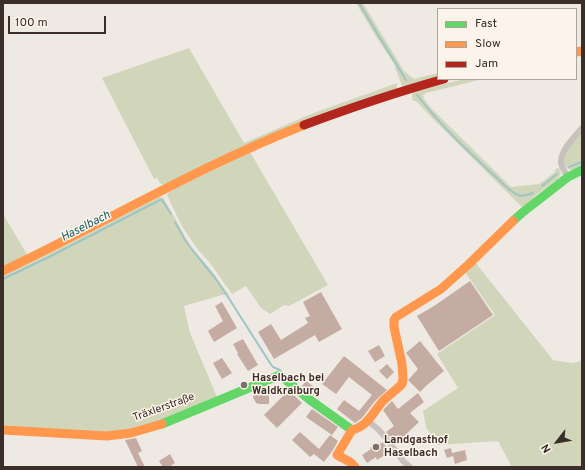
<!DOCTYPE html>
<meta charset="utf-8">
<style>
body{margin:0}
#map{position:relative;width:585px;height:470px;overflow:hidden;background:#efe9e3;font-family:Overpass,sans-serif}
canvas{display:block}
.frame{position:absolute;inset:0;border:4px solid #3b2e29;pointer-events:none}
.legend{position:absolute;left:437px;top:8px;width:140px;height:72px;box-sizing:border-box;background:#fcf4eb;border:1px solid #afa59d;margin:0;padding:5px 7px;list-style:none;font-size:12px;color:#3b2e29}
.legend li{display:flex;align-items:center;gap:8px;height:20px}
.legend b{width:20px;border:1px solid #afa59d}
.north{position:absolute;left:537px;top:422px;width:40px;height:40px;-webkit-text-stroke:3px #fcf4eb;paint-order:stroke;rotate:239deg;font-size:11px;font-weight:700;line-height:16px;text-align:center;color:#3b2e29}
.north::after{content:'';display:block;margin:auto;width:14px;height:18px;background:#3b2e29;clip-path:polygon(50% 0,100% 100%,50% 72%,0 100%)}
.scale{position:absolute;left:8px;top:16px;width:98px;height:18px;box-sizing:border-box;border:2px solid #3b2e29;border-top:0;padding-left:5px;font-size:12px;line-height:14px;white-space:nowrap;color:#3b2e29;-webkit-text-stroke:3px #fcf4eb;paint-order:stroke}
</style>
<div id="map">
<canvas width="585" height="470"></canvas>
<div class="frame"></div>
<ul class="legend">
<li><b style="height:5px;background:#63d668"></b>Fast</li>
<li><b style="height:5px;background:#ff974d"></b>Slow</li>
<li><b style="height:5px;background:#b3261e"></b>Jam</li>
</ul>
<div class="north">N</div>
<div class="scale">100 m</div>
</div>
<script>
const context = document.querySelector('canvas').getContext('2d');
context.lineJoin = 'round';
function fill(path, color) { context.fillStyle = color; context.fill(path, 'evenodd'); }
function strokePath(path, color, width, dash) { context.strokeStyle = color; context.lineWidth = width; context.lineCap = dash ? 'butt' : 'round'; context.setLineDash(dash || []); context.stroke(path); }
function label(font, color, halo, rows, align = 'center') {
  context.font = font + ' Overpass,sans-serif'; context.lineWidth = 3; context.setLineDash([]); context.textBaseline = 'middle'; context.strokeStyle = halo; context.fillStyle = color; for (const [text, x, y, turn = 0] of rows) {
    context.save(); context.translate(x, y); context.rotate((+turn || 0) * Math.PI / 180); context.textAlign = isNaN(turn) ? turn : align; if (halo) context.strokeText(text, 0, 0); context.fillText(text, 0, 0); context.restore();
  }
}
const green = new Path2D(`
 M356 3H363L404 71 414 79 438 73V77L403 87C399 81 399 74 395 69L396 67 375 35Z
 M189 48 244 143 311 114 397 83V87L396 89 322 114 283 129 163 185 160 183 157 178 154 179 102 78Z
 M464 79H483L426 93 423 95 424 99 432 109 511 187 539 184 554 173 556 169 559 168 561 174 558 179 536 195 523 208 434 120 416 101H413L412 98V93L417 91Z
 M582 131V167C577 170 572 172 567 168 556 159 576 139 582 131Z
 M250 152 328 285 289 306 284 305 270 314 261 308 246 286 232 294 210 263 199 251 183 228 172 206 167 195 169 192 172 190Z
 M159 197H162L164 199 191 247 211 270 229 295H222L184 306 190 333 217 397 149 425 129 431 104 433 3 427V276L35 261Z
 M3 214 28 256 3 267Z
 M475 262 553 360 571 363 582 361V467H508L511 465 498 441 438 445 426 427 423 411 458 388 437 354 495 315 465 272Z`);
const stream = new Path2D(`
 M359 3 380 38 406 80
 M417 95C441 126 470 153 499 180 504 185 511 192 518 195 523 197 528 195 533 193
 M569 167 582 162
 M542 186 557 174
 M175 222 185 240 194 252 215 278 228 297 270 363 273 367 280 370
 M3 279 49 257 160 200H162L171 214`);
const building = new Path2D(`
 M470 281 493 315 439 351 417 316 434 306Z
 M321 292 342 329 319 342 315 335 274 359 258 332 271 324 281 340 308 323 305 318 310 316 303 302Z
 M222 302 237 328 214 342 208 331 223 321 215 306Z
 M243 339 258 365 248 371 237 354 238 353 233 344Z
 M420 341 444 371 427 385 420 392 408 380 409 379 418 369 406 353Z
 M379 345 385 356 375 362 368 351Z
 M344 356 387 390 375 401 362 418 355 423 337 409 344 400 359 411 372 395 349 377 336 394 322 384Z
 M222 358 232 373 222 379 213 363Z
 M387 364 394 372 387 379 379 371Z
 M306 381 318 390 314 395 302 386Z
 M264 388 268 391 269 394V404H259L256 403 253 397V392Z
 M289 390 302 403 277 428 264 415Z
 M418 393 424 402 410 413 419 422 396 444 386 432 394 426 383 410 392 401 398 409Z
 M312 409 338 427 332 435 306 417Z
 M300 432 319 449 330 435 338 441 333 450 324 462 314 454 310 457 292 440Z
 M136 438 142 451 138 453 145 467H138L125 440Z
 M378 442 380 444 383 442 390 452 377 460 376 457 367 463 362 455 371 449 370 448Z
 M451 448 452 453 465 450 467 460 455 464 453 456 447 458 444 450Z
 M170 454 175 463 169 467H163L159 461Z`);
const street = new Path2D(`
 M568 177C565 172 561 167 561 162 560 151 575 136 582 128
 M368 421 378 429 386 438 403 461 410 467`);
const fast = new Path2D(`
 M513 221 523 212 568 177 582 170
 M162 424 280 375 310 400 352 430`);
const slow = new Path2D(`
 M576 52 582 51
 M3 271C104 223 200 166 304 125
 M3 430 107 436 131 433 162 424
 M355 467 350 462 337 455 352 430C368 426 373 412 383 401 389 395 396 390 402 384L403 379 402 364 394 327V320L396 317 441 289 469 264 513 221`);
const jam = new Path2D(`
 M304 125C350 108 397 92 444 79`);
const markers = [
 [244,385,4,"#7a6f6a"],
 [376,447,4,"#7a6f6a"]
];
const poiNames = [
 ["Haselbach bei",252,379],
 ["Waldkraiburg",252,392],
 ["Landgasthof",384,441],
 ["Haselbach",384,454]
];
const streetNames = [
 ["Träxlerstraße",164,408,-20]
];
const waterNames = [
 ["Haselbach",86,227,-27]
];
fill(green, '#d1d6bb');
strokePath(stream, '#9cc5c4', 2);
fill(building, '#c5aca3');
strokePath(street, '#c9c1bb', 6);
strokePath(fast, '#63d668', 9);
strokePath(slow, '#ff974d', 9);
strokePath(jam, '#b3261e', 9);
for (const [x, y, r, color] of markers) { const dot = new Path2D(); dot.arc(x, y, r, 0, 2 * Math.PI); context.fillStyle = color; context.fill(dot); strokePath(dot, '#fcf4eb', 1.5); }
label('bold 11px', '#3b2e29', '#fcf4eb', poiNames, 'left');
label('11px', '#3b2e29', '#fcf4eb', streetNames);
label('italic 12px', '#185f62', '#fcf4eb', waterNames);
</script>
